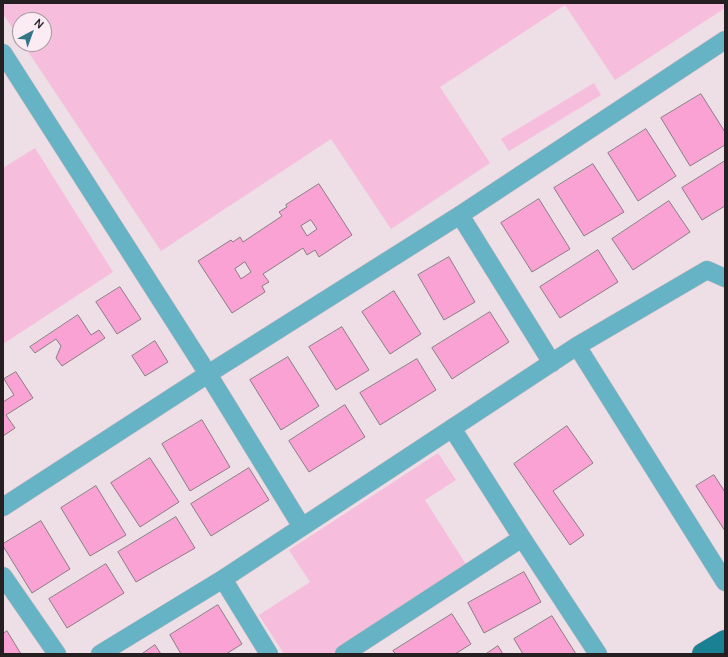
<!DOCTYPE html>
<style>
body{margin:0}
#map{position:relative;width:728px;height:657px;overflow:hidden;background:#eedee6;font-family:Manrope,sans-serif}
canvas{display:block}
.frame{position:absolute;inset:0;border:4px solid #251f22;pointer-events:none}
.north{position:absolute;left:12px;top:12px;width:40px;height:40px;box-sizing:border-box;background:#fbebf3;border:1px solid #a5999f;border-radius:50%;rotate:41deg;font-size:11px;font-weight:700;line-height:16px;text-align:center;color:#251f22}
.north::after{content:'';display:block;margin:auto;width:14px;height:18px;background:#337686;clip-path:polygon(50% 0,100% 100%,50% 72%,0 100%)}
</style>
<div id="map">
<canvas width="728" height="657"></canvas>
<div class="frame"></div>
<div class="north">N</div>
</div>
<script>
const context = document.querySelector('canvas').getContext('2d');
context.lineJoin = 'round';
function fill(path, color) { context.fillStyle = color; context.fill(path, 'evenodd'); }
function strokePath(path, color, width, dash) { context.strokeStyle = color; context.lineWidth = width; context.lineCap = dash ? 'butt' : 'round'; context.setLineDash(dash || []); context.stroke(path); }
const green = new Path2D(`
 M3 3H725V8L615 80 565 5 440 87 490 163 391 229 331 139 161 251 23 44H44V20H20V39L3 14Z
 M594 83 601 95 509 151 501 139Z
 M35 148 113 272 3 344V168Z
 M438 453 456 480 425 500 467 566 332 654H284L259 615 310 582 289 550Z`);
const building = new Path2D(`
 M701 94 725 132V145L690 166 661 118Z
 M646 129 676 176 638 201 608 153Z
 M725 161V206L702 220 682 188Z
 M593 164 624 212 584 236 554 188Z
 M319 184 352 235 319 257 315 250 307 255 303 248 263 274 269 282 262 286 265 292 232 313 198 261 231 240 233 242 240 237 243 242 282 216 279 212 287 207 286 205ZM311 220 317 229 307 236 301 226ZM245 262 251 272 241 279 235 269Z
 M539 199 570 249 532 272 501 223Z
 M669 201 690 232 633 270 612 239Z
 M598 250 618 282 560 318 540 287Z
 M449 257 475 302 444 320 418 275Z
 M120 287 141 319 117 334 96 302Z
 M394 291 421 334 390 354 362 312Z
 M490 312 509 342 452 379 432 348Z
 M78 315 91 335 99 330 105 338 62 366 56 358 61 346 56 339 35 353 30 347Z
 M342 327 369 370 336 390 309 347Z
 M155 341 168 362 145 376 132 356Z
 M288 357 319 406 281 430 250 380Z
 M417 359 436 390 380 425 360 393Z
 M16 372 33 398 6 415 15 428 3 436V402L14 395 4 379Z
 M345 405 365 437 309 472 289 441Z
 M202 420 230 467 190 491 162 444Z
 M567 426 593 463 553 491 584 535 570 545 514 464Z
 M150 458 179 502 140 527 111 483Z
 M249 468 269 500 211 536 191 504Z
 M714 475 725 492V531L696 486Z
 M96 486 126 535 90 556 61 508Z
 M176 517 195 548 136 582 118 552Z
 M41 521 70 569 32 593 3 546V544Z
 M106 564 124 593 67 628 49 599Z
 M524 572 541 602 484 633 468 603Z
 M218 605 242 644 226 654H181L170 635Z
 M452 614 471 644 455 654H396L393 651Z
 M552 616 576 654H523L514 639Z
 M7 631 21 654H3V634Z
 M155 645 161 654H142Z
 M498 646 503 654H486Z`);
const minor = new Path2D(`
 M3 53 208 374 302 527
 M460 215 552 363
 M577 346 725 582
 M452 428 522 538 598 654
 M3 507 208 374 460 215 725 40
 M3 576 57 654
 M223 579 269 654
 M100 654 223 579 577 346 707 270 725 278
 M344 654 522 538`);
const major = new Path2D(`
 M703 654 725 641`);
fill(green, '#f7bddc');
fill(building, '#faa2d3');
strokePath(building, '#8a7c83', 1);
strokePath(minor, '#cabcc3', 19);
strokePath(major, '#cabcc3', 23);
strokePath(minor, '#66b3c6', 18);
strokePath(major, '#1a8094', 22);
</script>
